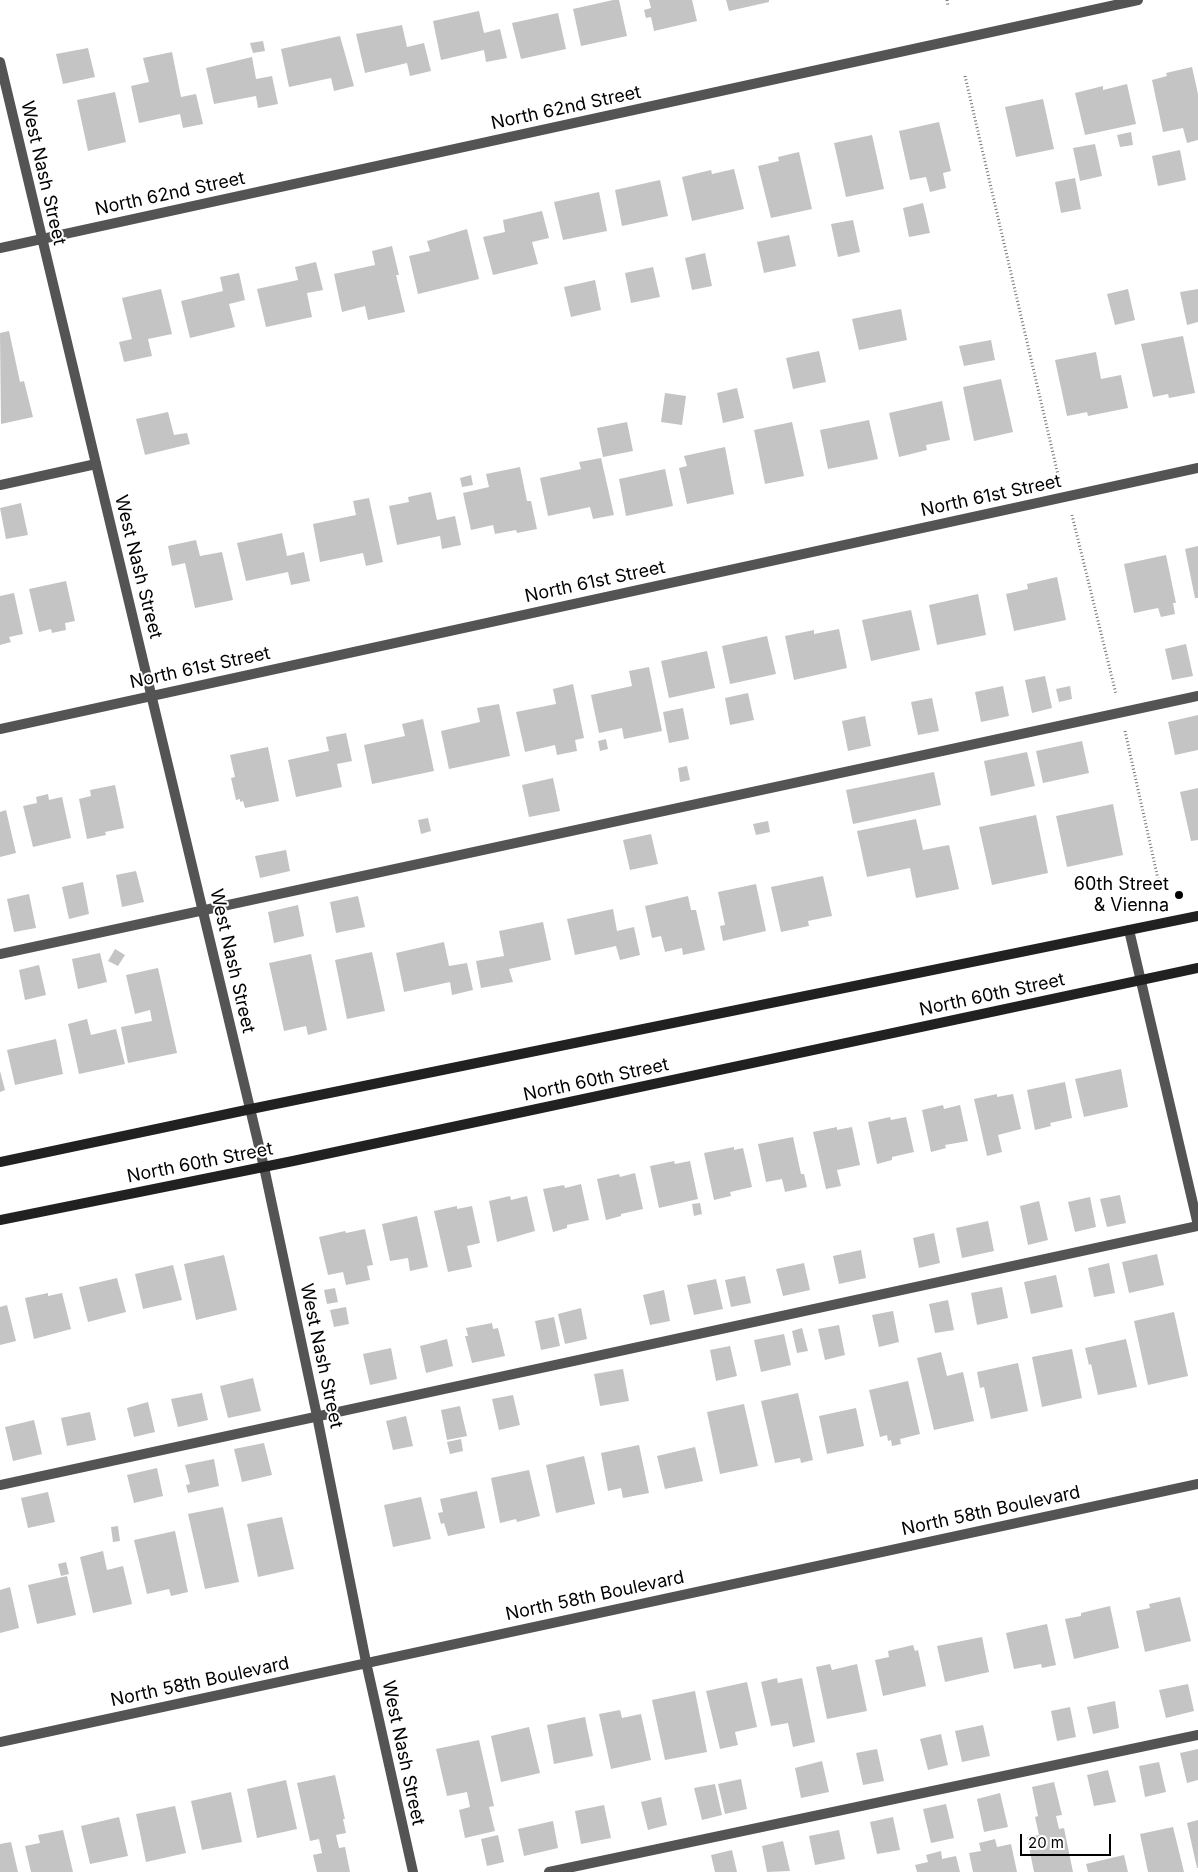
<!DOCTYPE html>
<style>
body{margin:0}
#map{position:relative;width:1198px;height:1872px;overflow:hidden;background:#fff;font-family:Inter,sans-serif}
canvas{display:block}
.scale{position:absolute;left:1020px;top:1834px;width:91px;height:22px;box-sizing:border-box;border:2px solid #000;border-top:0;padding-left:6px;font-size:15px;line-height:18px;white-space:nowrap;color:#000;-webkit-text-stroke:4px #fff;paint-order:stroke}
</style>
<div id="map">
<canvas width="1198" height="1872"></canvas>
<div class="scale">20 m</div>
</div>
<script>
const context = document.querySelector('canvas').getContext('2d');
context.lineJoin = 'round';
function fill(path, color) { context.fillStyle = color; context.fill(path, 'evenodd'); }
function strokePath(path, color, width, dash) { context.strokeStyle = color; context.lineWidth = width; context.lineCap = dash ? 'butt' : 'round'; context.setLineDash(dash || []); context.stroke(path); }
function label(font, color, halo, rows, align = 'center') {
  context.font = font + ' Inter,sans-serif'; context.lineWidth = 4; context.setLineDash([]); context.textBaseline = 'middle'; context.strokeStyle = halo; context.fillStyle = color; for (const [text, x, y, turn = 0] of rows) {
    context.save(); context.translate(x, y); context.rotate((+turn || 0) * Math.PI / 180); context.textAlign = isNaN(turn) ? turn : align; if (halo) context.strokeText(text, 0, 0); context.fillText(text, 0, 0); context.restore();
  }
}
const building = new Path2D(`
 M613 0H619L627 36 581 46 573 9Z
 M649 0H692L697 21 654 31 651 17 646 18 644 10 651 8Z
 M726 0H769V2L729 11Z
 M479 11 484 33 500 29 507 58 486 62 484 50 441 60 433 21Z
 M558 13 566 49 521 59 512 23Z
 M402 25 407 47 424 43 431 71 410 76 407 63 365 73 356 34Z
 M340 36 354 86 334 91 331 78 289 87 281 49Z
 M263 41 265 51 253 53 250 43Z
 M88 48 95 77 63 84 56 54Z
 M172 52 181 97 196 94 203 124 183 128 180 114 139 123 131 86 149 82 143 58Z
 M252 57 256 79 272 76 278 104 258 108 256 96 214 104 206 68Z
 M1192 67 1198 94V140L1187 143 1183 128 1163 132 1152 80 1167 76 1166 73Z
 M1127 84 1136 124 1085 135 1075 93 1103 86V90Z
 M115 92 126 142 88 151 77 100Z
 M1043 99 1054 149 1016 157 1005 107Z
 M939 122 951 171 943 173 946 188 930 192 926 177 910 180 899 131Z
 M1131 132 1133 145 1120 147 1117 135Z
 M872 135 884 189 846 197 834 143Z
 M1095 144 1102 176 1080 181 1073 148Z
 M1180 150 1186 180 1158 186 1152 156Z
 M799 152 812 209 771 218 758 166 779 161 778 157Z
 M734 169 744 209 692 221 682 177 711 170 712 174Z
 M1075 178 1081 209 1061 213 1055 182Z
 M660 180 668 216 622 226 615 190Z
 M599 192 607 231 563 240 554 202Z
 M923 203 930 233 909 237 903 208Z
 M542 211 549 238 532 242 538 264 493 275 483 237 505 232 503 220Z
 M853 220 860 252 838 257 831 224Z
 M467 229 479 279 418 294 409 256 430 251 427 241Z
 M789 235 796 266 764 273 757 242Z
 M392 246 399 275H396L405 312 368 320 365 306 342 312 334 274 375 265 372 251Z
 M705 253 712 286 692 290 685 258Z
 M316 262 323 290 307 293 312 317 266 327 257 289 298 280 295 267Z
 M653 267 660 297 631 303 625 273Z
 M239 273 245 300 229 304 235 327 190 338 181 301 223 291 220 277Z
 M595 280 601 310 571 317 564 287Z
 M161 289 172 334 148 339 152 356 124 362 119 342 132 339 122 298Z
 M1128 289 1135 320 1115 325 1107 294Z
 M1198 289V322L1187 325 1180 292Z
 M901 309 907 340 859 350 852 319Z
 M9 331 20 382 24 381 33 417 1 424 0 333Z
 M1183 336 1195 393 1169 398 1168 394 1153 397 1141 344Z
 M991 340 995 360 964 366 959 346Z
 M819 351 826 382 793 389 786 358Z
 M1096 352 1101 379 1121 375 1128 408 1088 416 1087 412 1067 416 1055 360Z
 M1001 379 1013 432 974 441 963 387Z
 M737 388 744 418 723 423 717 393Z
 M665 393 686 396 682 425 661 422Z
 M942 401 950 440 926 445 927 450 899 457 889 413Z
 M168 412 174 435 187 433 190 444 145 455 136 419Z
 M869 420 878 459 828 469 820 430Z
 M627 422 633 451 603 457 597 428Z
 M792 422 804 476 765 484 754 430Z
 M725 447 734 494 687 504 679 468 687 466 684 456Z
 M601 458 614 515 593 519 590 507 548 516 540 478 581 469 579 462Z
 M520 467 527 501H531L537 529 517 533 516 530 495 534 493 525 471 530 463 493 489 487 486 474Z
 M665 469 673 506 626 516 619 479Z
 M471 475 473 485 462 487 460 478Z
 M431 492 437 520 455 516 461 545 442 549 440 536 397 545 389 506 409 502 408 497Z
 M369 498 383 562 366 566 363 553 320 562 313 524 356 515 353 501Z
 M21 503 28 535 6 539 0 508Z
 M282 533 287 556 304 552 310 581 291 585 288 572 246 581 237 543Z
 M196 540 200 556 222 552 233 600 195 608 185 563 172 566 168 546Z
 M1198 546V598H1195L1185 549Z
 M1166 555 1176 603H1173L1175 614 1161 617 1158 608 1134 613 1124 564Z
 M1057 577 1066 620 1014 631 1006 594 1028 589 1027 584Z
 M66 581 75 621 65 623 66 630 52 633 51 629 39 632 29 589Z
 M14 593 23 634 9 637 11 642 0 645V596Z
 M978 594 986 635 937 645 929 605Z
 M911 610 920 650 871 661 862 620Z
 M839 629 847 668 794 680 785 636 814 630V634Z
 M767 636 776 674 730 684 722 646Z
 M1186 644 1193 676 1172 680 1165 649Z
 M707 651 715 688 669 698 661 661Z
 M649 667 662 731 624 739 622 728 599 733 591 695 632 686 629 671Z
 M1045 676 1052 708 1032 713 1025 680Z
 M573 684 584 738 575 740 577 751 557 755 555 745 525 752 516 712 556 704 553 689Z
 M1003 686 1009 716 981 722 975 692Z
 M1070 686 1072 699 1059 702 1056 689Z
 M748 693 754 720 730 725 725 698Z
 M932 698 939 731 918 735 911 702Z
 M499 704 510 756 449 769 441 731 480 722 477 708Z
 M683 708 689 739 669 743 663 712Z
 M1198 715V750L1175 755 1168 722Z
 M865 716 871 746 848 751 842 721Z
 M423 719 434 771 372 784 364 745 405 736 402 724Z
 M346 733 352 761 337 764 342 787 296 797 288 760 329 751 326 737Z
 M606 739 608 749 600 751 598 741Z
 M1082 741 1089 773 1043 783 1036 751Z
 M268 747 279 801 245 808 243 801 240 802V799L236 800 231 778 235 777 230 755Z
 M1027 752 1035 786 991 796 984 761Z
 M687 766 690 780 680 782 678 768Z
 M934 772 941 805 853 824 846 790Z
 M553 778 560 811 529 817 522 785Z
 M115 785 124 828 105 832 106 835 87 839 79 799 91 796 90 790Z
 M1198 788V840L1191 841 1180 792Z
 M48 794 49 800 62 797 71 838 33 847 23 806 37 803 36 797Z
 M1113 804 1123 855 1067 867 1056 816Z
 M6 810 16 853 0 857V812Z
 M1036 815 1048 873 992 885 979 827Z
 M428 818 431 831 421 834 418 820Z
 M916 819 923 850 949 845 959 889 916 898 910 868 867 877 857 831Z
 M768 821 770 832 756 835 753 824Z
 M651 834 658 864 630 870 623 840Z
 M286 850 290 871 260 878 255 856Z
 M136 871 144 902 122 907 116 875Z
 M823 876 832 916 808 921 809 926 781 932 771 887Z
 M83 882 89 914 69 919 62 887Z
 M756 884 766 931 723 941 720 926 725 925 718 892Z
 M29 894 36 928 14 932 7 899Z
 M358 896 365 927 336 933 330 902Z
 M688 896 691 910H696L705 950 683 955 682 948 665 952 661 936 652 938 645 906Z
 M298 905 304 936 274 943 268 912Z
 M613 909 617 931 634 927 640 955 620 960 616 946 575 955 567 919Z
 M543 922 551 960 509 969 513 982 481 988 476 961 504 956 499 931Z
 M444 942 449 966 467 963 473 990 452 995 450 982 404 992 396 953Z
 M115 949 125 955 118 966 108 961Z
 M372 952 385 1011 347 1019 335 960Z
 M100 953 107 982 78 989 72 959Z
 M311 954 327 1030 308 1035 306 1026 284 1031 269 963Z
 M39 965 46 995 25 1000 19 970Z
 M158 968 177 1053 128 1063 121 1027 152 1021 150 1010 135 1014 126 975Z
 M87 1019 91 1035 116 1029 125 1064 79 1074 68 1024Z
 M56 1039 63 1074 15 1085 7 1050Z
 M1121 1069 1128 1107 1084 1117 1075 1079Z
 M0 1071 5 1090 0 1092Z
 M1065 1082 1072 1118 1050 1123 1051 1126 1035 1130 1027 1090Z
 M997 1094V1097L1013 1094 1021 1129 998 1135 1002 1152 987 1156 974 1099Z
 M943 1105 944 1109 960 1105 968 1141 945 1145 946 1148 931 1152 922 1110Z
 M890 1117 891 1120 906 1117 914 1152 892 1157V1160L877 1164 868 1122Z
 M837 1127V1130L852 1127 860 1165 837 1170 841 1186 826 1189 813 1132Z
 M793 1137 801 1174H804L807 1187 785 1192 782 1179 766 1182 758 1144Z
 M734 1147V1150L743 1148 752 1187 730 1192 731 1196 714 1200 704 1153Z
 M674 1161 675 1164 690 1161 698 1199 659 1208 650 1166Z
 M635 1173 643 1209 621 1214V1216L606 1220 597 1179 619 1174 620 1177Z
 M581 1184 589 1220 567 1225V1228L553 1232 543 1189 564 1185 565 1188Z
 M1120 1195 1126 1223 1107 1227 1100 1199Z
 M510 1196 511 1200 527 1196 535 1231 497 1242 489 1201Z
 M1090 1197 1096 1227 1075 1232 1068 1202Z
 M1039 1201 1048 1240 1028 1245 1020 1206Z
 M700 1203 702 1214 694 1216 692 1204Z
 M457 1206V1209L472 1206 480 1243 467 1246 472 1267 448 1272 434 1211Z
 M417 1216 428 1267 410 1271 408 1258 390 1261 382 1224Z
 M988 1221 994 1251 962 1258 956 1228Z
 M365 1229 373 1265 367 1266 370 1280 346 1285 343 1272 328 1275 319 1237 345 1231 346 1233Z
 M934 1233 940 1263 919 1268 913 1238Z
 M861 1250 866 1278 839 1284 833 1256Z
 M1157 1254 1164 1285 1129 1293 1122 1262Z
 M224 1255 237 1310 196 1320 184 1264Z
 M804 1263 810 1290 783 1296 776 1269Z
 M1109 1263 1115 1293 1094 1297 1088 1268Z
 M173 1265 182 1300 143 1309 135 1274Z
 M1056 1275 1063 1307 1031 1314 1024 1282Z
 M745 1276 751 1303 731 1307 725 1280Z
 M117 1278 126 1312 88 1322 79 1287Z
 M716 1279 723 1309 694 1315 687 1285Z
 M1002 1287 1008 1318 977 1325 971 1293Z
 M335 1288 338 1302 327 1304 324 1290Z
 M664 1290 670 1321 650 1325 643 1295Z
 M48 1293V1296L62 1293 71 1329 34 1339 25 1298Z
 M948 1300 954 1330 935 1333 929 1304Z
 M7 1305 16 1341 0 1345V1307Z
 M346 1307 349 1324 334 1327 330 1310Z
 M581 1308 587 1339 565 1344 558 1314Z
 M893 1311 899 1342 879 1347 872 1315Z
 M1174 1312 1188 1376 1148 1385 1134 1321Z
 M554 1317 560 1346 541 1350 535 1321Z
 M492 1323 493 1329 498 1328 505 1356 472 1363 465 1336H468L466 1328Z
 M839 1325 845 1355 825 1360 818 1329Z
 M802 1328 808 1351 797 1353 792 1331Z
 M784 1334 791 1365 761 1372 754 1340Z
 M447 1339 453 1366 426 1373 420 1346Z
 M1126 1339 1137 1387 1098 1395 1091 1364 1089 1365 1085 1348Z
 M730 1346 737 1376 716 1381 710 1350Z
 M391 1348 397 1379 370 1385 363 1354Z
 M1072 1349 1082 1398 1042 1407 1032 1357Z
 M941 1352 947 1376 963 1372 974 1421 934 1430 917 1358Z
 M1018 1363 1028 1411 991 1419 984 1387 980 1388 977 1372Z
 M623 1369 629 1401 600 1406 594 1374Z
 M253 1378 261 1411 228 1418 220 1386Z
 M908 1381 920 1434 900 1439 901 1444 892 1446 891 1440 888 1441 887 1435 880 1437 869 1390Z
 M202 1393 208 1420 178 1427 171 1399Z
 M798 1393 813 1460 801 1463 800 1458 775 1463 761 1401Z
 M513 1395 520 1425 499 1430 492 1399Z
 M148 1402 155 1432 134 1437 127 1408Z
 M744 1404 758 1466 720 1474 707 1412Z
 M460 1406 467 1436 447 1440 441 1410Z
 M856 1408 864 1446 827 1454 819 1416Z
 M90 1412 96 1440 67 1446 61 1418Z
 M406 1416 413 1446 393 1450 386 1421Z
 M34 1420 42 1454 13 1461 5 1427Z
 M461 1439 463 1451 450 1454 447 1442Z
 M264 1443 272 1475 242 1482 234 1449Z
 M639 1445 649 1493 623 1498 621 1488 608 1491 601 1453Z
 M695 1447 703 1481 665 1489 657 1456Z
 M584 1456 595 1504 556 1513 546 1465Z
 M214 1459 219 1486 188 1493 186 1485 190 1484 185 1465Z
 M157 1468 163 1496 134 1503 127 1475Z
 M529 1470 540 1516 517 1522 516 1519 500 1523 491 1478Z
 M477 1491 485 1528 448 1536 444 1523 441 1524 438 1513 443 1512 440 1499Z
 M48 1492 55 1522 28 1528 21 1498Z
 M421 1497 431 1539 393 1547 384 1505Z
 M223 1507 239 1582 205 1589 188 1514Z
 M282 1517 294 1569 258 1577 247 1524Z
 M118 1526 120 1541 113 1542 111 1527Z
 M175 1531 188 1592 171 1596 169 1589 147 1594 134 1540Z
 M103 1551 107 1570 123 1566 132 1604 93 1613 80 1557Z
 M66 1562 69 1574 61 1576 58 1564Z
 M67 1576 76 1615 37 1624 28 1585Z
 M10 1587 19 1628 0 1633V1590Z
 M1180 1597 1191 1641 1145 1652 1136 1611 1150 1608 1149 1604Z
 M1110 1606 1119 1648 1074 1659 1065 1619 1081 1616V1613Z
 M1047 1624 1056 1665 1042 1668 1041 1664 1014 1669 1006 1633Z
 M982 1637 989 1672 945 1682 937 1646Z
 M913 1645 915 1651 918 1650 926 1686 883 1696 875 1660 889 1657 888 1651Z
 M830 1664 832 1670 857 1664 867 1711 827 1719 816 1667Z
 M777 1678 778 1683 802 1678 815 1742 793 1747 788 1723 771 1726 761 1682Z
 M747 1682 757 1727 735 1732 738 1745 720 1749 706 1691Z
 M1188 1684 1194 1711 1166 1718 1159 1690Z
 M695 1691 707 1752 665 1760 652 1700Z
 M1115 1701 1119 1728 1093 1734 1087 1707Z
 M1070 1707 1076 1737 1057 1741 1051 1711Z
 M620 1710 622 1718 641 1714 651 1760 611 1769 599 1714Z
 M585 1717 593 1756 554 1764 547 1725Z
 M983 1725 990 1756 962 1762 955 1731Z
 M529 1727 540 1773 501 1782 491 1736Z
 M941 1734 948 1765 928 1770 920 1739Z
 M479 1740 494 1806 489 1807 495 1831 465 1838 459 1810 470 1807 467 1792 447 1796 436 1749Z
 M877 1749 884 1781 863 1785 856 1753Z
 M1198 1749V1780L1187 1783 1180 1753Z
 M822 1761 829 1792 801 1798 795 1768Z
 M1159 1762 1166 1792 1145 1797 1139 1766Z
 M1108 1770 1116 1802 1094 1806 1087 1775Z
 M335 1775 345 1819H343L346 1833 336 1835 339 1848 345 1847 350 1872H317L313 1855 322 1853 319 1839 310 1841 297 1783Z
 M741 1779 747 1809 725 1814 718 1784Z
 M286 1780 297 1829 257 1838 247 1789Z
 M1054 1782 1062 1815 1056 1816 1059 1829 1064 1828 1073 1872H1034L1027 1837 1039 1835 1035 1817 1038 1816 1032 1787Z
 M715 1784 722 1815 702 1820 694 1788Z
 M231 1792 242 1842 202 1850 191 1801Z
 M1000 1793 1008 1827 984 1832 977 1799Z
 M661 1797 667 1825 648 1830 641 1802Z
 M946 1804 954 1838 931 1843 923 1809Z
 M604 1805 611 1838 581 1844 575 1811Z
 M175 1806 186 1853 146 1862 136 1814Z
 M119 1817 128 1856 90 1864 81 1826Z
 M893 1817 900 1850 877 1854 870 1822Z
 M1198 1820V1868H1197L1187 1823Z
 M553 1821 558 1848 524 1856 518 1829Z
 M1173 1827 1184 1872H1148L1140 1834Z
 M63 1830 73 1872H31L25 1846 40 1843 38 1835Z
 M839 1830 845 1859 815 1865 809 1836Z
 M498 1835 504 1862 487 1866 481 1839Z
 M995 1839 997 1847 1011 1844 1017 1872H973L969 1853 981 1851 979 1843Z
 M783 1841 790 1871 767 1872 762 1846Z
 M11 1842 18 1872H0V1844Z
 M732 1850 737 1872H715L711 1855Z
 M941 1851 942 1859 956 1856 960 1872H917L915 1865 928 1862 926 1855Z
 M1124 1855 1128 1872H1088L1086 1864Z`);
const path = new Path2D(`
 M947 0 948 6
 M965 76 1059 479
 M1072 515 1116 694
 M1125 731 1158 879 1165 890`);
const lane = new Path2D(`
 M0 485 96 464
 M0 954 1198 696
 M0 1485 1198 1226
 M549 1872 1198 1735`);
const street = new Path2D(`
 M0 62 264 1167 317 1416 366 1662 413 1872
 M0 248 1138 0
 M0 729 1198 468
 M1129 930 1198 1225
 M0 1742 1198 1484`);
const secondary = new Path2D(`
 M0 1162 251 1109 1198 916
 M0 1220 293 1161 1198 968`);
const markers = [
 [1179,895,5,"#000"]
];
const streetNames = [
 ["North 62nd Street",566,108,-12],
 ["West Nash Street",43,173,77],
 ["North 62nd Street",170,194,-12],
 ["North 61st Street",991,496,-12],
 ["West Nash Street",138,567,76],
 ["North 61st Street",595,582,-12],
 ["North 61st Street",200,668,-12],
 ["West Nash Street",232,961,77],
 ["North 60th Street",992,995,-12],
 ["North 60th Street",596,1080,-12],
 ["North 60th Street",200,1163,-11],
 ["West Nash Street",321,1356,78],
 ["North 58th Boulevard",991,1511,-12],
 ["North 58th Boulevard",595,1596,-12],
 ["North 58th Boulevard",200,1682,-12],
 ["West Nash Street",403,1753,78]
];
const poiNames = [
 ["60th Street",1169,885],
 ["& Vienna",1169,906]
];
fill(building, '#c4c4c4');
strokePath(path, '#767676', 3, [1, 2.5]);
strokePath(lane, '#545454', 10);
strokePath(street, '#545454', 10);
strokePath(secondary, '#212121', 10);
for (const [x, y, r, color] of markers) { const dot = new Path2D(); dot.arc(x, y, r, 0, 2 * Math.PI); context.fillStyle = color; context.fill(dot); strokePath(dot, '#fff', 2); }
label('18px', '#000', '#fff', streetNames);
label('18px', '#000', '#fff', poiNames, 'right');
</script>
